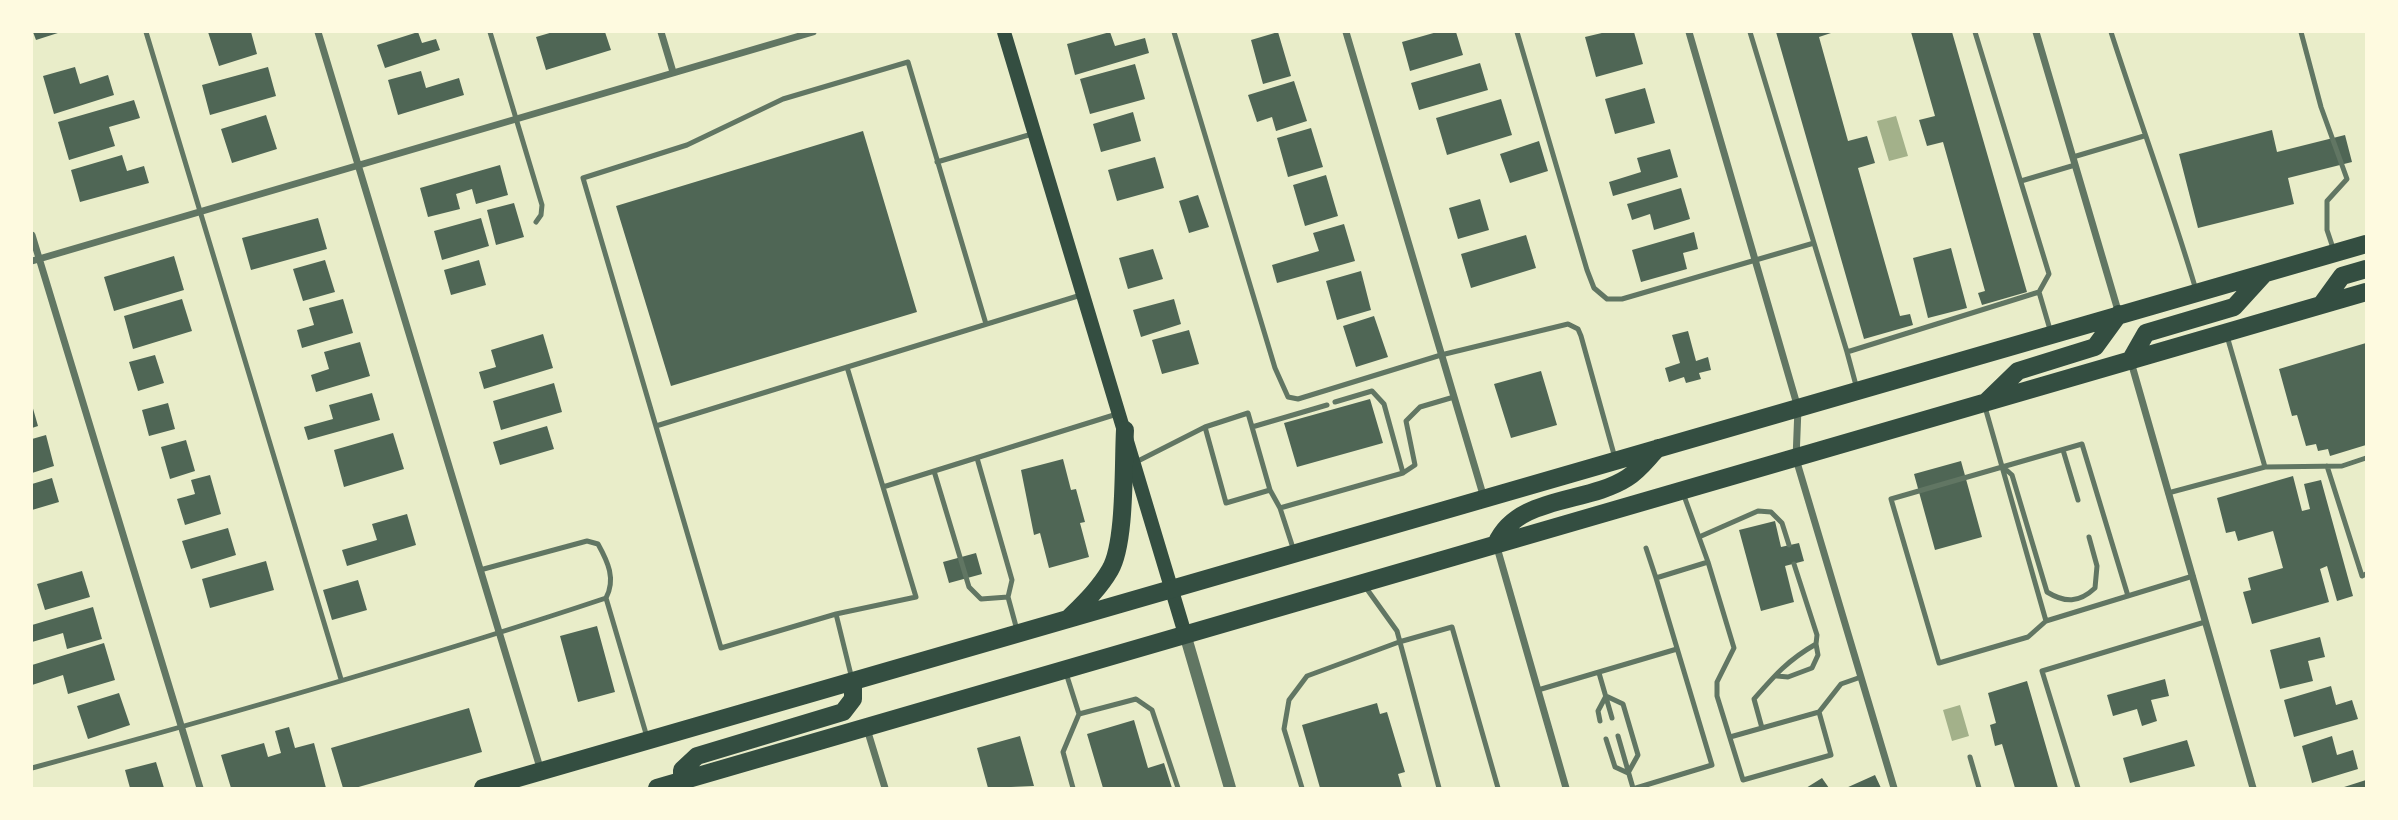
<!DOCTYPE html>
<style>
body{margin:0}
#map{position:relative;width:2398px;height:820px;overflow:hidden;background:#e9edc9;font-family:"PT Sans Narrow",sans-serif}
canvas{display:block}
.frame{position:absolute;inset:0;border:33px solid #fefae0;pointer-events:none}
</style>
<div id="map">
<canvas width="2398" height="820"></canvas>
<div class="frame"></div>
</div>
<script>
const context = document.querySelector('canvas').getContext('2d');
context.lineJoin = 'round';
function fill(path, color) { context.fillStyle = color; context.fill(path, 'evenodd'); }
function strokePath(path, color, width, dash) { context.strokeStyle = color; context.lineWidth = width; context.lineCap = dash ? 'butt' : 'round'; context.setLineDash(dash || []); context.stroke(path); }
const water = new Path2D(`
 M1896 116 1908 156 1889 161 1877 121Z
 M1960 705 1969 736 1952 741 1943 710Z`);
const building = new Path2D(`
 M33 32H61L36 40Z
 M208 32H251L257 54 219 66Z
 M418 32 422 43 436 39 440 50 385 68 377 45Z
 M553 32H605L611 50 546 70 536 37Z
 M1110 32 1115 46 1145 38 1149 53 1075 75 1067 44Z
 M1278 32 1291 76 1263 84 1251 40Z
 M1437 32H1456L1463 55 1410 71 1402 42Z
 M1606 32H1634L1643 64 1596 77 1585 37Z
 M1776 32H1834L1819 37 1848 141 1867 136 1875 163 1858 168 1900 316 1910 314 1913 325 1864 339Z
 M1911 32H1952L2027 292 1982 305 1978 293 1985 291 1943 142 1927 146 1919 120 1935 116Z
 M1480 63 1488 90 1419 110 1411 83Z
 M1135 64 1145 99 1090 114 1080 79Z
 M75 67 80 84 108 75 114 95 54 114 43 76Z
 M268 67 276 96 210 115 202 85Z
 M421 71 426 88 459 78 464 95 398 115 388 80Z
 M1294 81 1307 121 1276 131 1272 117 1257 122 1248 95Z
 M1645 88 1655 123 1615 134 1605 99Z
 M1501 99 1512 135 1447 155 1436 118Z
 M134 100 140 118 109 127 115 146 69 160 58 122Z
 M1133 112 1141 141 1101 152 1093 124Z
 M266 115 277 149 232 163 221 129Z
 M1311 128 1323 167 1288 177 1277 138Z
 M2272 130 2277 152 2345 135 2352 162 2288 178 2294 204 2198 228 2179 154Z
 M863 131 917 312 671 386 616 206Z
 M1539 141 1548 171 1510 183 1500 154Z
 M1670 149 1678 177 1613 196 1609 182 1641 172 1637 158Z
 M122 155 127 171 144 166 149 183 80 202 71 170Z
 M1155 157 1164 188 1117 201 1108 170Z
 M500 165 508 195 476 204 472 189 456 194 460 209 428 217 420 188Z
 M1326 175 1338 216 1305 226 1293 185Z
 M1681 188 1690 219 1654 230 1650 214 1632 220 1627 204Z
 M1198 195 1209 227 1189 233 1179 201Z
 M1480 199 1489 230 1458 239 1449 208Z
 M514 203 524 237 496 245 487 210Z
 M318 218 327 249 251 270 242 238Z
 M481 218 489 246 442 260 434 231Z
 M1344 224 1355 261 1277 283 1272 265 1319 251 1313 233Z
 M1694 232 1698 249 1683 253 1687 269 1641 282 1632 250Z
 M1526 235 1536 268 1471 288 1461 254Z
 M1951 248 1967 308 1928 318 1913 258Z
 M1153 249 1163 279 1128 289 1119 258Z
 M174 256 184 290 114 311 104 277Z
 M325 260 335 292 303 301 293 269Z
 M479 260 486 285 451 295 444 270Z
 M1361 271 1371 310 1337 320 1326 281Z
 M182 299 192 331 133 349 124 316Z
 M343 299 353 333 302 348 297 330 314 325 309 308Z
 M1174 299 1181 324 1141 337 1133 310Z
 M1374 316 1388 357 1356 367 1343 326Z
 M1189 330 1199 364 1162 374 1152 340Z
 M1688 331 1696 361 1708 357 1711 370 1699 373 1701 379 1686 383 1684 377 1669 382 1665 368 1680 363 1672 335Z
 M543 334 553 368 484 389 479 372 496 367 491 350Z
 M360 342 370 376 316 392 311 375 329 369 324 352Z
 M2366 343V445L2330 456 2328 449 2318 451 2316 444 2306 446 2297 415 2292 416 2279 369Z
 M155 355 164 383 138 391 129 362Z
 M1541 371 1557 425 1511 438 1494 384Z
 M554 383 562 412 501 430 493 401Z
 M372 393 380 420 308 440 304 427 333 419 329 405Z
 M1370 399 1383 443 1297 467 1284 423Z
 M168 403 175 429 149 436 142 410Z
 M32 405 38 426 32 428Z
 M547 426 554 449 500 465 493 442Z
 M393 433 404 469 344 487 334 450Z
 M46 435 54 466 32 473V439Z
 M186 440 195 471 170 479 161 447Z
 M1063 459 1071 490 1076 489 1085 522 1080 523 1089 557 1049 568 1040 533 1034 535 1021 470Z
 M1961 461 1982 537 1935 550 1914 474Z
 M210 475 221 514 185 525 177 499 195 494 191 480Z
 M2293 476 2302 511 2310 509 2304 484 2321 480 2353 596 2337 601 2327 566 2320 569 2329 602 2252 624 2243 592 2251 590 2248 578 2283 568 2273 531 2238 541 2235 531 2226 533 2217 498Z
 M52 478 59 502 32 510V484Z
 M407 514 416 545 347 566 342 550 377 540 372 524Z
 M1775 521 1781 547 1799 543 1804 561 1785 566 1794 602 1761 611 1739 530Z
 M228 528 236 555 191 569 182 541Z
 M976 553 982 574 949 583 943 562Z
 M266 561 274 590 210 608 202 579Z
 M82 571 90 597 45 610 37 584Z
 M358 580 367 610 332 620 323 590Z
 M93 607 102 639 67 649 63 633 32 642V625Z
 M597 626 615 692 578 702 560 636Z
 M2320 637 2325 657 2308 661 2313 681 2280 689 2270 650Z
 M104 643 115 680 68 694 63 675 32 685V665Z
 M2165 679 2169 696 2151 700 2157 721 2142 726 2137 709 2113 716 2107 695Z
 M2027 681 2058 788H2015L2002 744 1995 746 1990 725 1996 723 1988 693Z
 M2331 686 2336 705 2352 700 2358 719 2294 737 2284 700Z
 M119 693 130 725 88 739 77 706Z
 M1377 703 1380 714 1387 712 1405 772 1398 774 1402 788H1320L1302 725Z
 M469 708 482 752 355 788H343L331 748Z
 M1134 720 1148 768 1164 763 1172 788H1103L1087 734Z
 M289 727 295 748 314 743 326 788H231L221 755 264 743 268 757 281 753 275 731Z
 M1020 736 1034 786 988 788 977 748Z
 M2332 736 2337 755 2353 750 2358 769 2312 783 2302 746Z
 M2187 740 2195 766 2130 783 2123 758Z
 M156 762 164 788H130L125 770Z
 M1875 775 1881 788H1846Z
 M1822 778 1829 788H1806Z
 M2366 780V788H2341Z`);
const service = new Path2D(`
 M146 32 341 679
 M490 32 542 205 541 215 536 222
 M1174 32 1275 368 1288 397 1298 399 1441 355 1568 324 1578 329 1581 336 1615 458
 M1517 32 1587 270 1594 288 1607 299H1622L1814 243
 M1750 32 1847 352 2039 292 2049 274 1975 32
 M2111 32C2139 119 2170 202 2196 290
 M2301 32 2321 107 2347 179 2327 201V230L2334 251
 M2073 157 2144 136
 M937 162 1032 134
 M2021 181 2075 165
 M2039 292 2051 333
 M1847 352 1857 389
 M847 367 916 597 836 614 721 648 583 178 687 145 783 99 908 62 986 324
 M1335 402 1372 391 1384 404 1403 473
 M1985 407 2046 621 2193 576
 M656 426 1081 295
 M1252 427 1327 405
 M2063 450 2078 500
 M977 458 1012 580 1008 597 1017 630
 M1136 462 1205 427
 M2327 466 2362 576 2366 574
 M2003 467 2012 475 2047 592C2065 603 2079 603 2095 588L2097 566 2089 537
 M2265 467 2342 466 2366 458
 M934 471 969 587 981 599 1008 597
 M883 487 1117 414
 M1270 490 1226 503 1205 427 1248 413 1270 490 1280 508
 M2168 493 2265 467 2227 336
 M1699 537 1758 511 1771 512 1782 523 1789 545
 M1646 548 1656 578
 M1294 551 1280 508 1403 473 1415 465 1406 421 1420 407 1454 397
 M1708 562 1734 648 1717 682V696L1743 780 1831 755 1819 712
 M1364 585 1397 631 1439 788
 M606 598 647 737
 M836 614 852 679
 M2046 621 2028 637 1939 663 1891 499 2082 444 2128 596
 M1066 673 1079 714 1063 752 1073 788
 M1599 673 1612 718
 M1777 676 1788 677 1812 668 1818 655 1816 644
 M1538 690 1677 649
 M1606 696 1623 704 1638 755 1628 773
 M1079 714 1136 699 1152 710 1178 788
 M1600 721 1598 711 1606 696
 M1762 728 1754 699C1775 675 1788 660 1816 644L1817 635 1794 564
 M1618 736 1633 788
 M1730 737 1819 712 1841 684 1861 677
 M1606 739 1615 767 1628 773
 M1970 757 1979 788
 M32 768C224 716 417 661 606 598 616 579 608 562 598 544L587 541 480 570
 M1302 788 1284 729 1289 700 1307 676 1399 642 1452 627 1498 788
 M1636 788 1712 765 1656 578 1708 562 1683 493
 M2078 788 2042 671 2205 622`);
const minor = new Path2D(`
 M318 32 541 771
 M661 32 673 72
 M1346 32 1484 498
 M1689 32 1798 408 1796 459 1894 788
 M2036 32 2119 314
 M32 235 200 788
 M32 261 813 32
 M2131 362 2253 788
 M1496 544 1566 788
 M867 729 885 788`);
const tertiary = new Path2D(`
 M1185 634 1230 788`);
const secondary = new Path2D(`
 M1004 32 1185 634`);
const primary = new Path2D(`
 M2321 305 2342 276 2366 269
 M2130 361 2146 333 2234 307 2265 273
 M1986 402 2018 371 2095 347 2119 314
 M1496 544C1517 495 1587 504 1627 478 1639 471 1648 458 1658 448
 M1068 619C1083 604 1099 589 1110 570 1126 543 1123 464 1125 430
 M682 781V770L697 756 843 712 853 699V681
 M483 788 2366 244
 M657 788 2366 292`);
fill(water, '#a3b18a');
fill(building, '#4f6655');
strokePath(service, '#617663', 5);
strokePath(minor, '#617663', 7);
strokePath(tertiary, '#617663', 12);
strokePath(secondary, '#344e41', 14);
strokePath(primary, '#344e41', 18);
</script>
